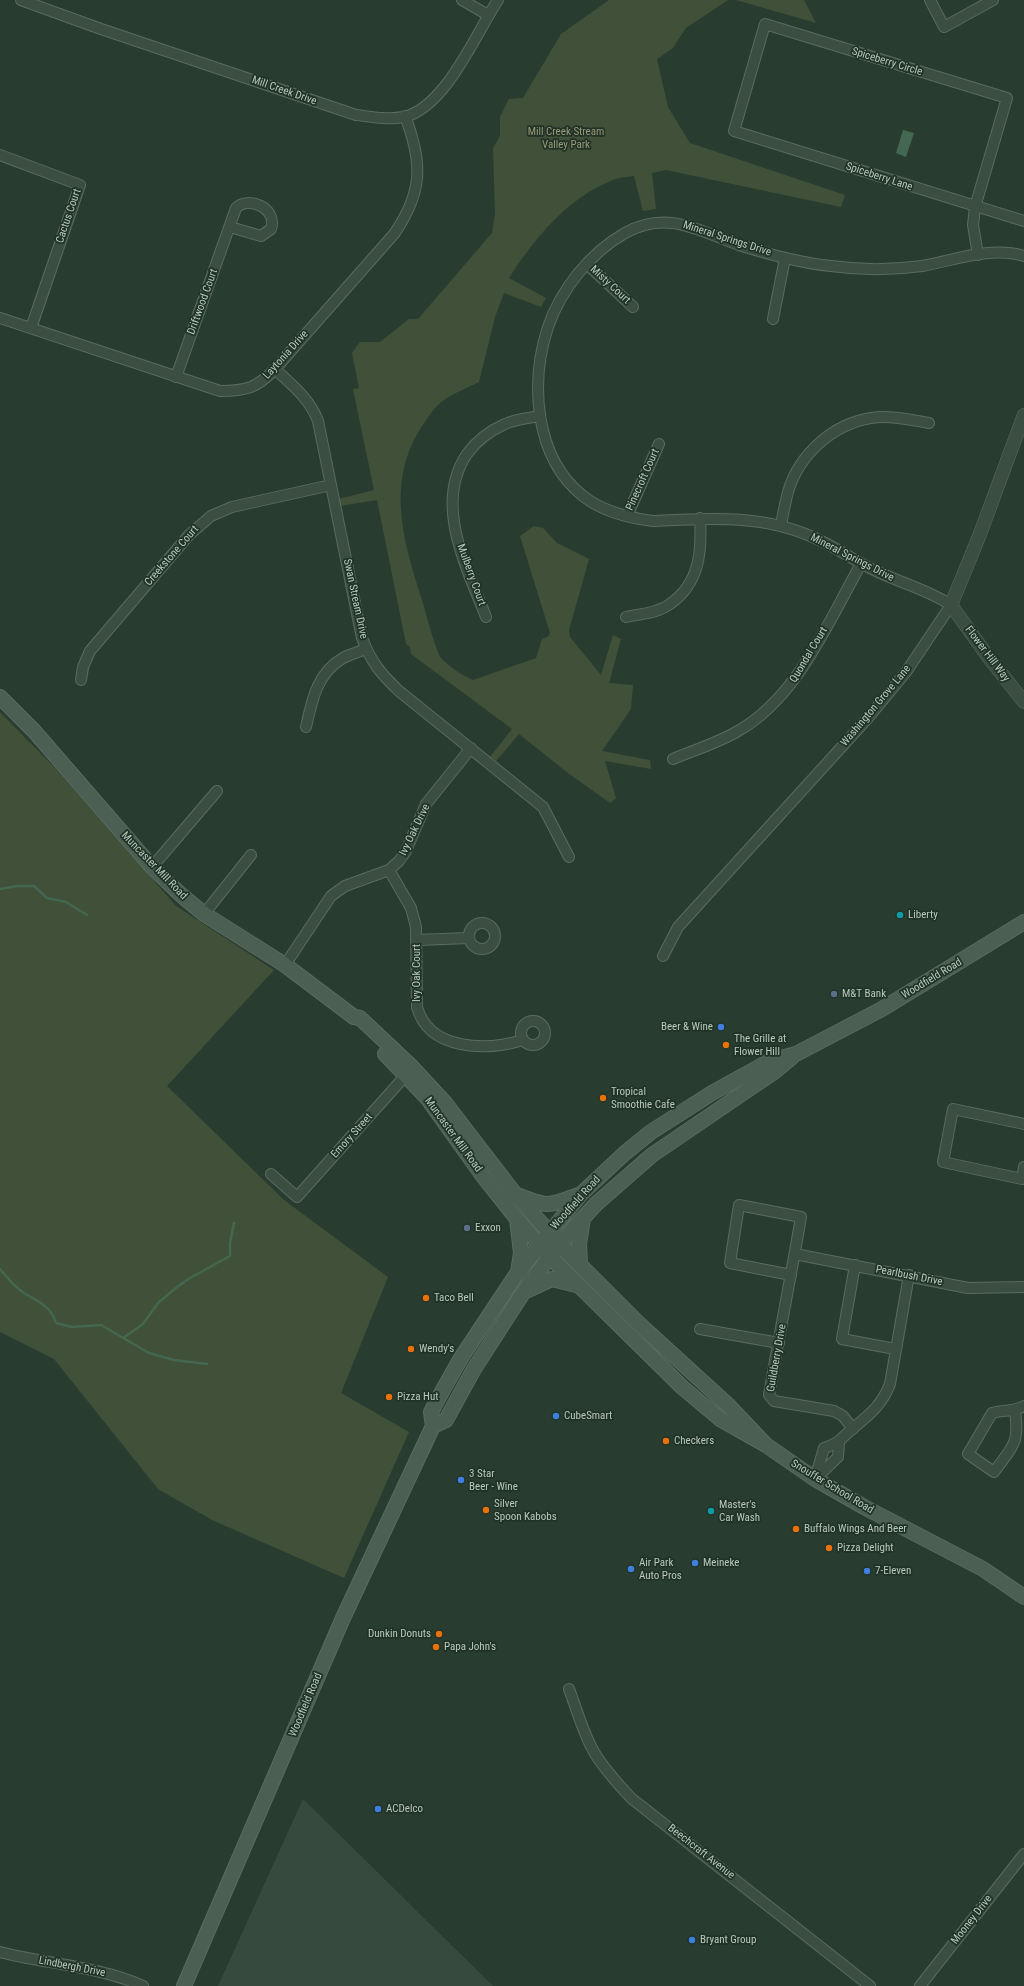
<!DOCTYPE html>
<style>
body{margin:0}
canvas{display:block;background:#283d2f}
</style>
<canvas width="1024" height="1986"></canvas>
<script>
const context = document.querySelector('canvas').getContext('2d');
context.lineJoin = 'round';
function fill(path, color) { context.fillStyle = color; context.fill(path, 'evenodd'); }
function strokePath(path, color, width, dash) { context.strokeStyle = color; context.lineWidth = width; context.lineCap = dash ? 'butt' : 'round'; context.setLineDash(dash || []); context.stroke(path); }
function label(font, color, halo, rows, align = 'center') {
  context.font = font + ' "Roboto Condensed",sans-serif'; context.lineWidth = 3.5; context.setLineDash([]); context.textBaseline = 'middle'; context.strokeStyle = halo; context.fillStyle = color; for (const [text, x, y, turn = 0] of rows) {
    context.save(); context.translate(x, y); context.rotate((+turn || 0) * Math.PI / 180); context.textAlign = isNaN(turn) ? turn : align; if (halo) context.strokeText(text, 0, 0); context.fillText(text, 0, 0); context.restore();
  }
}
const airport = new Path2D(`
 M303 1799 493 1986H218Z`);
const green = new Path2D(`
 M609 0H728L686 28 673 48 657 59 668 107 690 143 845 195 841 207 666 170 652 173 656 209 643 211 634 176C628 177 619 177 613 180 567 198 535 238 509 278L546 298 541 307 504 293 495 317 479 382C467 388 454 393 444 400 433 408 426 420 419 431 386 485 404 544 422 600 425 610 436 652 441 658 449 667 462 675 473 680L536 658 542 639 549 636 550 633 520 536 534 526 543 528 557 543 589 559 569 630 570 637 601 675 613 635 621 639 609 683 633 685 631 709 602 751 650 760 651 769 605 761 616 798 610 803 568 773 519 734 496 761 490 757 512 729 411 654 410 647 406 644 377 500 340 506 339 499 374 490 353 389 359 388 352 353 360 342H380L409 319H418L492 233 495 214 493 148 500 136V117L509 99 523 98 561 34Z
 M736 0H804L816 23Z
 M0 712 56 769 176 906 274 970 167 1086 284 1200 388 1277 341 1393 409 1432 344 1578 212 1520 158 1489 54 1359 0 1332Z`);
const water = new Path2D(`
 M903 130 914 133 906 157 896 153Z`);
const stream = new Path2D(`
 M0 889 17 886H34L47 898 66 902 87 915
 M0 1269C6 1276 12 1284 20 1290 34 1301 50 1303 56 1323L72 1327 101 1325 149 1353 174 1360 207 1364
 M123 1338 143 1324 158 1303 177 1287 190 1278 230 1256V1243L234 1223`);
const minor = new Path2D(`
 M21 0 101 29 356 115C372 117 388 120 404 117 446 107 476 33 498 0
 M462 0 488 15
 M930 0 944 27 993 0
 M0 155 80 185 31 328
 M978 255 973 225 975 207 1007 98 765 24 734 131 1024 221
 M587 264 633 307
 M0 318 220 391C246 391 257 388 275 369L394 234C423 192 423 163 405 116
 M773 319 785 258
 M275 369C292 385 310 399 318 421L362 638C371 662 381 674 399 691L543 807 569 857
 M176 377 236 208C247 196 278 207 271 229L261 236 230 227
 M627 516 659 444
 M781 525C783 514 785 503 788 492 799 454 833 424 871 418 890 415 911 420 929 423
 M486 617C467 568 433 504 467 454 477 440 489 431 505 424 515 419 529 418 540 416
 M626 617C640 614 658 613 670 604 700 583 702 551 700 518
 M81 680 83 667 90 651 189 535 211 516 232 507 331 485
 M306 727C312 700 317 673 343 658 350 654 359 652 366 649
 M673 759C694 750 718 743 738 731 798 697 828 622 861 564
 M152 867 217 791
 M389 870 411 908 416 927 417 1007C429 1051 487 1051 523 1040
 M204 914 251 855
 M469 936a13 13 0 1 1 26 0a13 13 0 1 1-26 0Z
 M417 940 469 938
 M663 956 678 927 868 718 906 672 951 605C929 590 901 583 876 571 856 562 838 548 817 539 765 514 709 518 653 521 629 518 602 511 583 496 534 457 530 382 548 327 561 289 590 253 625 233 669 209 700 232 742 246 771 255 801 263 831 266 860 270 893 270 922 266 955 260 991 246 1024 256
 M285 965 331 896 345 886 389 870 399 861 405 853 426 804 471 748
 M521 1033a12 12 0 1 1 24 0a12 12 0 1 1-24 0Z
 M1024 1124 953 1109 943 1162 1022 1179 1024 1167
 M271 1174 297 1197 406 1075
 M795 1254 968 1288 1024 1287
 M855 1265 842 1339 895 1349
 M791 1275 730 1263 739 1205 801 1217C791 1276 779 1336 769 1395L774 1401 834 1411 843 1416 853 1429
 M700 1329 779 1343
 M1015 1411C1020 1444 1012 1447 994 1472L968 1454 992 1413C1005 1409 1011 1413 1024 1406
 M815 1479 824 1448C839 1443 841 1439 852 1429 869 1415 882 1405 890 1384L909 1275
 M815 1479 838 1457 839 1443
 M569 1689C577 1710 583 1733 594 1752 604 1769 618 1784 631 1798L870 1986
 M0 1952C47 1964 98 1966 143 1986
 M920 1986 1024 1854`);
const tertiary = new Path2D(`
 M1024 415 980 534 951 605 989 658 1024 702`);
const secondary = new Path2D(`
 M0 697 34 731 152 867 180 894 204 914 285 965 354 1017 360 1018 410 1065 446 1104 515 1194 567 1252 638 1323 729 1406 766 1445
 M385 1054 428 1099 483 1176 517 1219 549 1256 682 1387 720 1419 766 1445 815 1479 864 1507 983 1569 1024 1597
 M517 1195C550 1208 548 1206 581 1194
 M517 1219 521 1253 518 1272
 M580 1265 579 1244 583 1218
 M526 1291 552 1279 576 1285
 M433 1426 446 1420 474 1369 523 1293 560 1243 596 1204 652 1155 774 1072 792 1057
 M184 1986 343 1618 433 1426 431 1412 444 1388 461 1358 518 1272 581 1194 625 1153 651 1132 712 1093 770 1061 796 1054 882 1009 1024 922`);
const markers = [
 [900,915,4,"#0f9aa8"],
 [834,994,4,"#5c6f8a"],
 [721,1027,4,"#3f7fe0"],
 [726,1045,4,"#e8710a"],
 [603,1098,4,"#e8710a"],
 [467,1228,4,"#5c6f8a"],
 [426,1298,4,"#e8710a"],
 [411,1349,4,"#e8710a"],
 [389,1397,4,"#e8710a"],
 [556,1416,4,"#3f7fe0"],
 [666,1441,4,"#e8710a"],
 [461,1480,4,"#3f7fe0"],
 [486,1510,4,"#e8710a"],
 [711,1511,4,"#0f9aa8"],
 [796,1529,4,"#e8710a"],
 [829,1548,4,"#e8710a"],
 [695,1563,4,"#3f7fe0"],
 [631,1569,4,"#3f7fe0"],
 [867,1571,4,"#3f7fe0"],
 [439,1634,4,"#e8710a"],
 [436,1647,4,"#e8710a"],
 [378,1809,4,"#3f7fe0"],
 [692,1940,4,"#3f7fe0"]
];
const streetNames = [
 ["Spiceberry Circle",887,62,17],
 ["Mill Creek Drive",284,91,19],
 ["Spiceberry Lane",879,177,18],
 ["Cactus Court",69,216,-71],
 ["Mineral Springs Drive",727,239,18],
 ["Misty Court",610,285,43],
 ["Driftwood Court",203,302,-70],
 ["Laytonia Drive",286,355,-48],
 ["Pinecroft Court",643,480,-66],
 ["Creekstone Court",172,556,-49],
 ["Mineral Springs Drive",852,558,27],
 ["Mulberry Court",471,575,70],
 ["Swan Stream Drive",355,599,78],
 ["Flower Hill Way",987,654,53],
 ["Quondal Court",809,655,-59],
 ["Washington Grove Lane",876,706,-50],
 ["Ivy Oak Drive",415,830,-64],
 ["Muncaster Mill Road",154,866,46],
 ["Ivy Oak Court",417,973,-90],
 ["Woodfield Road",932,979,-31],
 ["Muncaster Mill Road",453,1135,54],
 ["Emory Street",352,1136,-48],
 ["Woodfield Road",576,1203,-48],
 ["Pearlbush Drive",909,1276,11],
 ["Guildberry Drive",777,1358,-80],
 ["Snouffer School Road",832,1487,31],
 ["Woodfield Road",306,1705,-67],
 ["Beechcraft Avenue",701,1852,38],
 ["Mooney Drive",972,1920,-52],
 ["Lindbergh Drive",72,1967,11]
];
const parkNames = [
 ["Mill Creek Stream",566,132],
 ["Valley Park",566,145]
];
const poiNames = [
 ["Liberty",908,915],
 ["M&T Bank",842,994],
 ["Beer & Wine",713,1027,"right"],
 ["The Grille at",734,1039],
 ["Flower Hill",734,1052],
 ["Tropical",611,1092],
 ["Smoothie Cafe",611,1105],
 ["Exxon",475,1228],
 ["Taco Bell",434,1298],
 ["Wendy's",419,1349],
 ["Pizza Hut",397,1397],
 ["CubeSmart",564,1416],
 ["Checkers",674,1441],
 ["3 Star",469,1474],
 ["Beer - Wine",469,1487],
 ["Silver",494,1504],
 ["Spoon Kabobs",494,1517],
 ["Master's",719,1505],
 ["Car Wash",719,1518],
 ["Buffalo Wings And Beer",804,1529],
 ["Pizza Delight",837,1548],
 ["Air Park",639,1563],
 ["Auto Pros",639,1576],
 ["Meineke",703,1563],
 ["7-Eleven",875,1571],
 ["Dunkin Donuts",431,1634,"right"],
 ["Papa John's",444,1647],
 ["ACDelco",386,1809],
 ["Bryant Group",700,1940]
];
fill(airport, '#364a3e');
fill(green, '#415038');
fill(water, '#436750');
strokePath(stream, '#436750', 2.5);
strokePath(minor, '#5a6b60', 12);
strokePath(tertiary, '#5a6b60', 14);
strokePath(secondary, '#5a6b60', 16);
strokePath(minor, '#3c4d42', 10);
strokePath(tertiary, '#3c4d42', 13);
strokePath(secondary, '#4b5f53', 14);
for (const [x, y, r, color] of markers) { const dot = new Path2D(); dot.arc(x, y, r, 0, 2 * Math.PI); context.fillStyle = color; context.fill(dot); strokePath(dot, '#213227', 1.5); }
label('11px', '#b8c8be', '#213227', streetNames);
label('11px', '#9a9b79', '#213227', parkNames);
label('11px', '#b8c8be', '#213227', poiNames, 'left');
</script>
